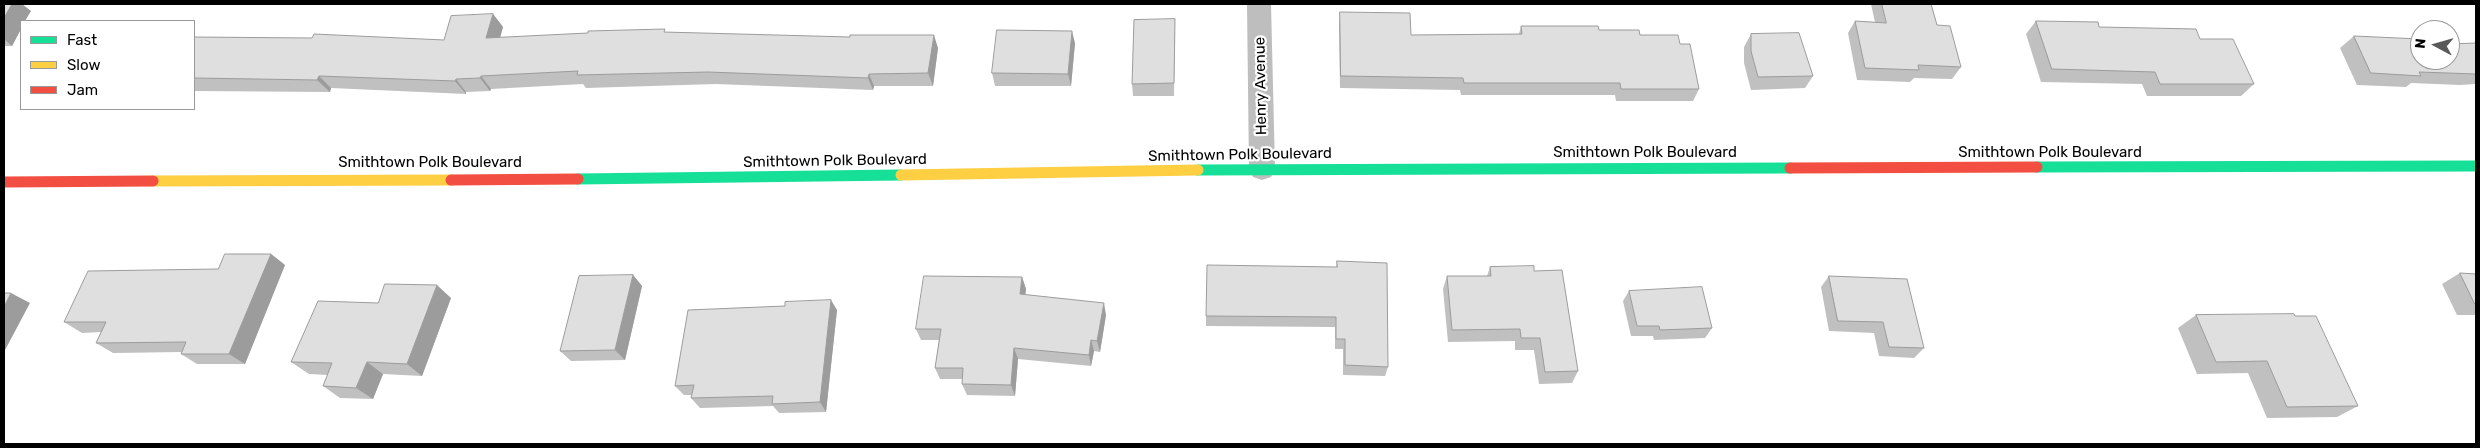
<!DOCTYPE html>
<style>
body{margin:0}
#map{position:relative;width:2480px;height:448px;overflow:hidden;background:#fff;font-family:Rubik,sans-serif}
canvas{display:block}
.frame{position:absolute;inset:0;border:5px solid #000;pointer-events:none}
.legend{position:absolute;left:20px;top:20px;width:175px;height:90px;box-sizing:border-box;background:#fff;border:1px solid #999;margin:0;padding:6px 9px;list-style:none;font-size:15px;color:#000}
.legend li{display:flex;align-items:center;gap:10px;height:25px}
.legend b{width:25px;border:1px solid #999}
.north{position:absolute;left:2410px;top:20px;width:50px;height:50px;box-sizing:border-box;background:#fff;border:1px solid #999;border-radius:50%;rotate:276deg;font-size:14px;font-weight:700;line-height:20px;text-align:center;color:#000}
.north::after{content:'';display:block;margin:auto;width:18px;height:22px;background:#595959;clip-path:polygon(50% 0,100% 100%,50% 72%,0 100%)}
</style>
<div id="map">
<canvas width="2480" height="448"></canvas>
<div class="frame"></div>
<ul class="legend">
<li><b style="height:6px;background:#16e098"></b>Fast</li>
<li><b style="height:6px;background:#ffcf43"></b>Slow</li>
<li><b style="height:6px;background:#f24e42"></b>Jam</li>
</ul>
<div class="north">N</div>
</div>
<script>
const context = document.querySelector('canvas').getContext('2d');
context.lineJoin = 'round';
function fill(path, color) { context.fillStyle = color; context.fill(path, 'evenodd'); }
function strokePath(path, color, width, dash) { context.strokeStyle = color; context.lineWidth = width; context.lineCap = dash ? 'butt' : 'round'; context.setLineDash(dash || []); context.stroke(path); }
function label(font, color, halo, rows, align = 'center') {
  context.font = font + ' Rubik,sans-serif'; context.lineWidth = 4.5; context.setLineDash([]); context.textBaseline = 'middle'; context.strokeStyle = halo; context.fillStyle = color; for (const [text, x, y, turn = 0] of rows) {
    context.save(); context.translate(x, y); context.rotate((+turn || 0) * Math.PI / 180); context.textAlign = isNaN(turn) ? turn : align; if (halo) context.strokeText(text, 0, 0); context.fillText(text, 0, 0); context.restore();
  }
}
const street = new Path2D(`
 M1247 4H1271L1275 169 1271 177 1262 180 1253 177 1249 169Z`);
const fast = new Path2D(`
 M2037 167 2476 166
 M1198 170 1790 168
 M578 179 901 175`);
const slow = new Path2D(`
 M901 175 1198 170
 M153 181 451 180`);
const jam = new Path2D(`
 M1790 168 2037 167
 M451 180 578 179
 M4 182 153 181`);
const wall = new Path2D(`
 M4 4 31 11 21 21V29L12 46H4Z
 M1871 4H1931L1937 25 1961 67 1952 79 1914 78 1910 82 1857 80 1848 33 1855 21 1875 22Z
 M1340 12 1411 35 1519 34 1521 26 1599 30 1640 35 1680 44 1699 89 1693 101H1616L1615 95H1461L1460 90 1340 88 1339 25Z
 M493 14 503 27 500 38 666 32 938 48 933 86H874L873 90 716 84 586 88 583 84 491 89 490 91 466 92V94L331 88 330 92 194 91V37L444 40Z
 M1175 19V32L1174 96H1133L1132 84Z
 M2036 21 2099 27 2200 39 2254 84 2241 96H2147L2142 84 2041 82 2026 34Z
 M1751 34 1813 76 1805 88 1751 90 1744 63V47Z
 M2354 36 2420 60 2476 43V84L2460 85 2411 83 2406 87 2357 85 2340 48Z
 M1075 43 1071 86H995L992 73Z
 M271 254 285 265 245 364H197L181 354 182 352 113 353 96 343 101 332 82 333 64 322 218 269Z
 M1337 261 1388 367 1385 376 1343 375V349H1335V327L1206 326V316L1336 267Z
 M1490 267 1534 271 1578 371 1572 383 1539 384 1534 350H1515V341L1448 342 1443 289 1447 276H1487Z
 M2460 273 2476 274V315H2457L2442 284Z
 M633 275 642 286 625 360 571 361 560 351Z
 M1829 276 1924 348 1914 358 1879 356 1874 333 1829 331 1821 287Z
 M1022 277 1026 289 1025 295 1106 315 1100 352 1094 351 1091 366 1018 359 1015 396 967 395 962 384V379H940L935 368 939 340H921L916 329Z
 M1629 291 1712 328 1705 338 1654 340 1653 336H1631L1623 301Z
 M451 298 422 376 383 374 373 399 340 398 323 386 328 375 309 374 291 362 378 303Z
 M837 310 826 412 779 413 773 406 700 408 691 398 692 395H684L675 386Z
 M2196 315 2295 316 2358 406 2337 417 2267 418 2248 373 2197 374 2178 328Z`);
const shadedWall = new Path2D(`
 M4 4H22L31 11 25 21H21V29L12 46 4 39Z
 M493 14 503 27 496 51 486 38Z
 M1072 31 1075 43 1071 86 1068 74Z
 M934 35 938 48 933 86 928 73Z
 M869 74 874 86 873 90 868 78Z
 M319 76 331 88 330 92 317 80Z
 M481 76 491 89 490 91 480 78Z
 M456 79 466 92V94L455 81Z
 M271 254 285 265 245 364 229 354Z
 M633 275 642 286 625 360 615 350Z
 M1022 277 1026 289 1024 306 1020 294Z
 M437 285 451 298 422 376 407 364Z
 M11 293 30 303 4 352V307Z
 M831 300 837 310 826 412 820 402Z
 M1104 303 1106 315 1100 352 1097 341Z
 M1091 340 1094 351 1091 366 1089 355Z
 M1014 348 1018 359 1015 396 1011 385Z
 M367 362 383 374 373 399 356 388Z`);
const building = new Path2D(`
 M4 4H12L4 18Z
 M1882 4H1931L1937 25 1950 26 1961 67 1918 65 1919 70 1865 68 1855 21 1886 23Z
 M1340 12 1410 13 1411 35 1522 34 1521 26H1598L1599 30H1639L1640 35H1678L1680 44H1690L1699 89H1621L1620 83H1464L1463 78 1341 76Z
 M493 14 486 38 588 33V31L665 29 664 32 850 37V35H934L928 73 869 74 868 78 708 72 577 75 578 71 481 76 480 78 456 79 455 81 319 76 317 80 194 78V37L312 38 314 34 444 40 451 16Z
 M1175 19 1174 83 1132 84 1134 20Z
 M2036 21 2098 22 2099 27 2196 29 2200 39H2233L2254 84H2160L2155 72 2052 69Z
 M997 30 1072 31 1068 74 992 73Z
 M1799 33 1813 76 1758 77 1751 51V34Z
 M2354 36 2420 39V60H2450V44L2476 43V74L2419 72 2421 76 2371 73Z
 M225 254H271L229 354H181L186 342 96 343 106 322H64L88 271 218 269Z
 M1337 261 1387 263 1388 367 1345 365V339H1336V317L1206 316 1207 265 1337 267Z
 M1534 266V271L1562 270 1578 371 1545 372 1540 338H1521L1520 329 1452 330 1447 276H1491L1490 267Z
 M2460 273 2476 274V304H2475Z
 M633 275 615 350 560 351 579 276Z
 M924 276 1022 277 1020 294 1104 303 1097 341 1091 340 1089 355 1014 348 1011 385 962 384 963 368H935L941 329H916Z
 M1829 276 1907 279 1924 348 1889 347 1883 322 1838 321Z
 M385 284 437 285 407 364 367 362 356 388 323 386 332 363 291 362 318 301 378 303Z
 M1702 287 1712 328 1660 330 1659 326H1637L1629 291Z
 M4 293H11L4 307Z
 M831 300 820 402 772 404 773 396 691 398 694 385 675 386 688 310 785 306V302Z
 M2294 314 2295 316H2316L2358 406 2287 407 2267 361 2216 362 2196 315Z`);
const streetNames = [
 ["Henry Avenue",1261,86,-91],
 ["Smithtown Polk Boulevard",1645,153],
 ["Smithtown Polk Boulevard",2050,153],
 ["Smithtown Polk Boulevard",1240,155,-1],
 ["Smithtown Polk Boulevard",835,161,-1],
 ["Smithtown Polk Boulevard",430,163]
];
fill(street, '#bebebe');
strokePath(fast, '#16e098', 11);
strokePath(slow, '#ffcf43', 11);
strokePath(jam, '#f24e42', 11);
fill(wall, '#c0c0c0');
fill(shadedWall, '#9c9c9c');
fill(building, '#dfdfdf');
strokePath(building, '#9c9c9c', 1);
label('15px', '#000', '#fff', streetNames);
</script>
